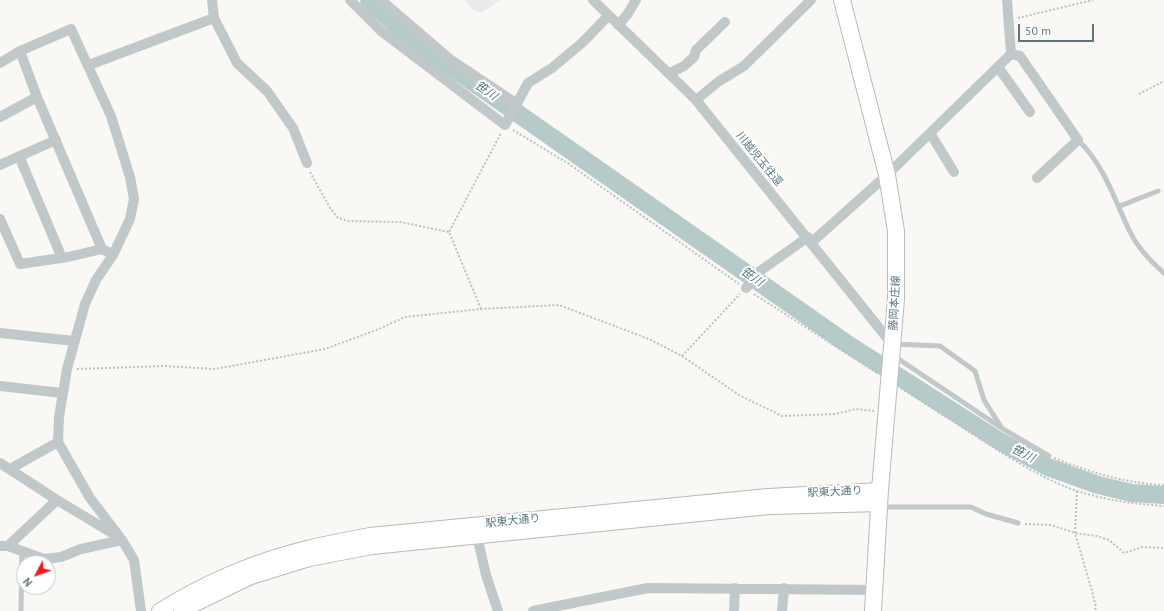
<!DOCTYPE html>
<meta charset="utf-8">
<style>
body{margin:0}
#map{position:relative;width:1164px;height:611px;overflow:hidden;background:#f9f8f5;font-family:"PT Sans",sans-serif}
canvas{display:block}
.north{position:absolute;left:16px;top:555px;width:40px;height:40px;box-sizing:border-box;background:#fff;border:1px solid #bec9cb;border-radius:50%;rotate:229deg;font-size:11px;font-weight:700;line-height:16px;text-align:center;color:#5c777e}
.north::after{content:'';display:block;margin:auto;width:14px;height:18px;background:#f6181a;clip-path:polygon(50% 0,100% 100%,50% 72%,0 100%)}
.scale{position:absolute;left:1018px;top:24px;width:76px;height:18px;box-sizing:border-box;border:2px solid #5c777e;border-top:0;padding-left:5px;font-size:12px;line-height:14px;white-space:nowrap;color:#5c777e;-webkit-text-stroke:3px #fff;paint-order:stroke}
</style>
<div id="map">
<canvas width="1164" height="611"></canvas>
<div class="north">N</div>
<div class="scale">50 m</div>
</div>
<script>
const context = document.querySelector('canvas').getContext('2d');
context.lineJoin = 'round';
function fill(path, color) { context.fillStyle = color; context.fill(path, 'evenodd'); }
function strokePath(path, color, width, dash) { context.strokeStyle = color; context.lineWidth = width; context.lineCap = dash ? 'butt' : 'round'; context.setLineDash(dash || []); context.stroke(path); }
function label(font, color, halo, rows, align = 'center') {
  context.font = font + ' "PT Sans","Noto Sans JP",sans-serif'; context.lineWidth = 4; context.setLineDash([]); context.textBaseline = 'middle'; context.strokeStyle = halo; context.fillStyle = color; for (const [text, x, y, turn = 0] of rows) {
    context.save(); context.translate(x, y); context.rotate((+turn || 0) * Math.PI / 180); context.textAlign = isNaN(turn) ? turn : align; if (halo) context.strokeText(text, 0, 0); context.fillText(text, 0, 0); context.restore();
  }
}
const built = new Path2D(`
 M465 0H501L481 13 471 8Z`);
const river = new Path2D(`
 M369 0 407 36 846 343 1001 442 1048 467 1098 485 1132 493 1164 495`);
const path = new Path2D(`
 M1018 18 1093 0
 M1139 94 1164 81
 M513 130 569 164 739 284
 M310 172 330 208 338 218 348 221 400 222 449 232
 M754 294 877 373
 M481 309 449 232 501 133
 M682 356 740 294
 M77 369 164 366 215 369 325 349 379 329 405 317 481 309 559 305 649 339 682 356 739 395 782 416 835 414 856 409 874 411
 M901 388C930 407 959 425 988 444 1017 462 1045 480 1077 491 1105 500 1135 504 1164 506
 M1054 458C1092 473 1124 483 1164 485
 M1077 491 1075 533 1092 591 1096 607 1095 611
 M1025 524 1051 525 1075 533 1097 536 1109 540 1124 553 1142 547 1164 548`);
const lane = new Path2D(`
 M1078 140C1104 165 1114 198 1129 230 1137 247 1150 261 1164 273
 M1120 206 1158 191
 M893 344 940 346 975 371 984 400 1001 427
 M894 356 1003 429 1049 456
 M881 507H971L986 514 1018 523
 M21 611 22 551`);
const street = new Path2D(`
 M212 0 214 18 237 63 267 91 293 128 307 163
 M350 0 381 31 505 125 528 83 552 68 583 42 608 16
 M381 0 451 60 517 104
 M593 0 696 100 892 344
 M1007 0 1011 54
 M618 25 627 15 636 0
 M20 51 37 97 102 249
 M1011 54 1020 56 1078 140 1037 178
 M0 63 20 51 71 29 111 116 130 177 134 199 130 219 121 238 113 255 96 280 85 304 67 369 59 417 58 442 90 498 122 540 134 560 141 611
 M89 65 214 18
 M998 67 1030 112
 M670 73 684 66 694 57 696 50 725 22
 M696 100 718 82 744 66 811 0
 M0 117 37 97
 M930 133 954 172
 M19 156 62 258
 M0 165 56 140
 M0 219 20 264 68 257 102 249 108 252
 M812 242 887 175 1011 54
 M746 288 760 271 808 237
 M0 333 74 341
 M0 386 62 393
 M0 463 57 500 117 536
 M10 469 58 442
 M477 536 486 575 498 611
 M0 546H8L44 559 61 557 81 549 122 540
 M8 546 57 500
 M533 611 648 588 875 590
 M734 611 735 588
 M782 611 784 588`);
const secondary = new Path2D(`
 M159 611C203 583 256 560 307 548 328 543 349 539 370 535L768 496 880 490
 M181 611 251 577 309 559 372 547 769 507 880 504`);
const primary = new Path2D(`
 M842 0 887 175 896 231V299L880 490 873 611`);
const streetNames = [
 ["川越児玉往還",759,159,51],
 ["藤岡本庄線",895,303,-87],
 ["駅東大通り",835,492,-3],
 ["駅東大通り",513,521,-6]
];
const waterNames = [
 ["笹川",486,91,35],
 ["笹川",752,277,35],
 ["笹川",1023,454,27]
];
fill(built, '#e9eae9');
strokePath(river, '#b6caca', 18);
strokePath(secondary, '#b0bbbe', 16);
strokePath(primary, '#b4bcbf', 18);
strokePath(path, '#bbc0c2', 2, [2, 2]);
strokePath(lane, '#c0c8ca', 5);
strokePath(street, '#c0c8ca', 10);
strokePath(secondary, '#fff', 14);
strokePath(primary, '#fff', 16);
label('11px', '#5c777e', '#fff', streetNames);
label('italic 12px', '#567676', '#fff', waterNames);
</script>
